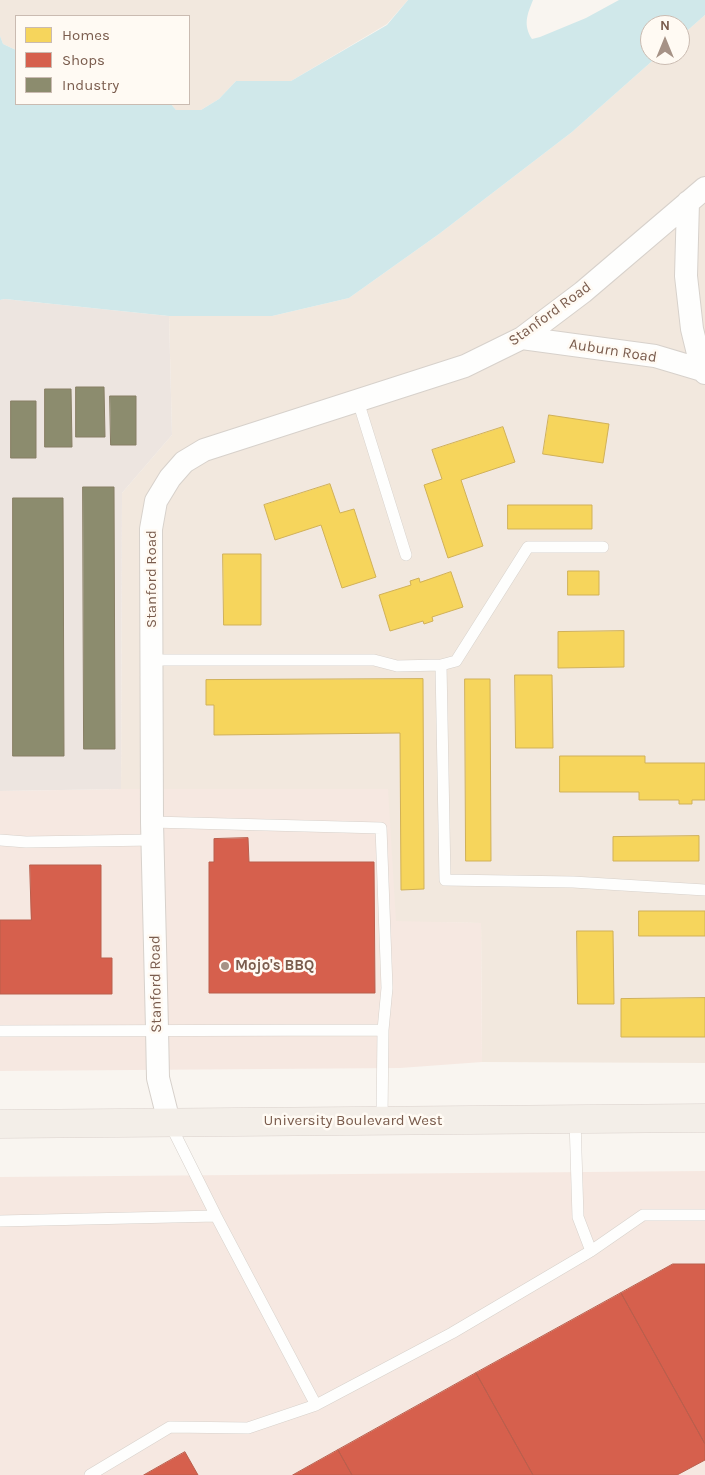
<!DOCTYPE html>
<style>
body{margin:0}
#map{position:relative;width:705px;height:1475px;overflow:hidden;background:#f9f5f0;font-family:Karla,sans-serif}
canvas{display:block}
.legend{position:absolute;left:15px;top:15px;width:175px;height:90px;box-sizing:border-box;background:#fffaf3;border:1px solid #cabbb1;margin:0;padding:6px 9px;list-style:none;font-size:15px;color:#7a5c4d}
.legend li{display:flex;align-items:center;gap:10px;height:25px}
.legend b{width:25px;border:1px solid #cabbb1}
.north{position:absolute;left:640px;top:15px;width:50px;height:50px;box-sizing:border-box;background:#fffaf3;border:1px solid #cabbb1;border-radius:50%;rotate:0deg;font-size:14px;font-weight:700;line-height:20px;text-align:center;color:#7a5c4d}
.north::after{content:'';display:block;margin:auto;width:18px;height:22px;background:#a69286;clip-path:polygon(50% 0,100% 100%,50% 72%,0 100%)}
</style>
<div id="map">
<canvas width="705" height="1475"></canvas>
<ul class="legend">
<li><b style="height:14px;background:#f6d55c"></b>Homes</li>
<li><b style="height:14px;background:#d6604d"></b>Shops</li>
<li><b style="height:14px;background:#8c8c6e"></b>Industry</li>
</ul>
<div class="north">N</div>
</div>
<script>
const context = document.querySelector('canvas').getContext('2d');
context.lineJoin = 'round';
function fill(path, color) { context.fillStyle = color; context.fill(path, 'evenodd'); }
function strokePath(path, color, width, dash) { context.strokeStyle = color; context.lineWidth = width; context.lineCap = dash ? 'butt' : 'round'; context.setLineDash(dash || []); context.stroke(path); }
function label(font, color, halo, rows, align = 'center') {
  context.font = font + ' Karla,sans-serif'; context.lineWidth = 5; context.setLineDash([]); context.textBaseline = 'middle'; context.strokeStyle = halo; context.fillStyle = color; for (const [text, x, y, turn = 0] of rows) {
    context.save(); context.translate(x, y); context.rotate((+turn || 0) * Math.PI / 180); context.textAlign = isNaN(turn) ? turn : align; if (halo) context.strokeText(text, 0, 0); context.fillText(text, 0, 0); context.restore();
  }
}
const residential = new Path2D(`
 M0 0H408L387 24 291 81H236L219 99 201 110H176L171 104H189V16H16V50L3 44 0 36Z
 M705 15V1063L482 1062 481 923 396 922 121 789 122 493 172 435 169 316H272L349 298 439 234 572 132 659 55H680V37Z`);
const commercial = new Path2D(`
 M121 789H388L396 921 481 923 482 1062 400 1068 0 1071V791Z
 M705 1171V1475H0V1177Z`);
const industrial = new Path2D(`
 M5 299 169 316 172 435 122 493 121 789 0 791V300Z`);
const water = new Path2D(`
 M408 0H533C527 15 523 25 532 39L540 37 586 18 619 0H705V15L680 37V25H650V55H659L572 132 439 234 349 298 272 316H169L5 299 0 300V36L3 44 16 50V104H171L176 110H201L219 99 236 81H291L387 25Z`);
const homes = new Path2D(`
 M549 415 609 424 603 463 543 454Z
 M503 427 515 462 461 480 483 546 448 558 424 485 442 479 432 450Z
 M330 484 340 513 354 509 376 577 342 588 321 525 275 540 264 505Z
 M508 505H592V529H508Z
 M223 554H261V625H224Z
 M568 571H599V595H568Z
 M451 572 463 607 432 617 433 621 424 624 423 621 390 631 379 595 411 585 410 581 419 578 420 582Z
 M624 631V667L558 668V632Z
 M515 675H552L553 748H516Z
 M423 679 424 889 401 890 400 733 214 735V705H206V680Z
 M465 679H490L491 861H466Z
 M560 756H645V763H705V800H692V804H679V800H639V792H560Z
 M699 836V861H613V837Z
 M639 911H705V936H639Z
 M577 931H613L614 1004H578Z
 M705 998V1037H621V999Z`);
const shops = new Path2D(`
 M248 838 249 862H374L375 993H209V862H214V839Z
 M30 865H101V958H112V994H0V920H31Z
 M673 1264H705V1444L621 1293Z
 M621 1293 705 1444V1460L677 1475H533L476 1373Z
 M476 1373 533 1475H352L338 1450Z
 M338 1450 352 1475H293Z
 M185 1452 198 1475H144Z`);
const industry = new Path2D(`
 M76 387H104L105 437H76Z
 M45 389H71L72 447H45Z
 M110 396H136V445H111Z
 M11 401H36V458H11Z
 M83 487H114L115 749H84Z
 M13 498H63L64 756H13Z`);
const lane = new Path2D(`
 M358 401 406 555
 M151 660H374L397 666 441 665 445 880 573 882 705 890
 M441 665 456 661 528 547H603
 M152 822 381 828 387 988 383 1030
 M0 840 26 842 153 840
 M0 1031 383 1030 382 1121
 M575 1120 578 1217 591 1251
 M170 1124 216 1216 316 1405 452 1333 591 1251 643 1215H705
 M0 1221 216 1216
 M90 1475 170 1427 248 1428 316 1405`);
const street = new Path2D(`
 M688 202 686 276 692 329 702 370
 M522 338 655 356 702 370 705 373
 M169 1122 158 1078 157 1029 152 822 151 529 156 501 170 478 184 462 204 450 465 366 522 338 583 292 705 188`);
const primary = new Path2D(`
 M0 1124 705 1118`);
const markers = [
 [225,966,5,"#a69286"]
];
const streetNames = [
 ["Stanford Road",550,314,-36],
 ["Auburn Road",613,351,9],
 ["Stanford Road",152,579,-90],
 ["Stanford Road",156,984,-91],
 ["University Boulevard West",353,1121]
];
const poiNames = [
 ["Mojo's BBQ",235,966]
];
fill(residential, '#f2e8de');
fill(commercial, '#f6e8e1');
fill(industrial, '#ede5e0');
fill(water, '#d0e8ea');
fill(homes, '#f6d55c');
strokePath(homes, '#d1b158', 1);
fill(shops, '#d6604d');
strokePath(shops, '#ba5f4d', 1);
fill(industry, '#8c8c6e');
strokePath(industry, '#877e64', 1);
strokePath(lane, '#d7d1cb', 12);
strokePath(street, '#d7d1cb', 24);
strokePath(primary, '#dad1cc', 29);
strokePath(lane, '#fefefd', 11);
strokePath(street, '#fefefd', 22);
strokePath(primary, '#f3eee8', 28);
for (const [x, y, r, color] of markers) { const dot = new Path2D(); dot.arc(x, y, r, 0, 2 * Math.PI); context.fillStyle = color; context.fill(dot); strokePath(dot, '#fffaf3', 2); }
label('15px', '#7a5c4d', '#fffaf3', streetNames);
label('bold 15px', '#7a5c4d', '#fffaf3', poiNames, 'left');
</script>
